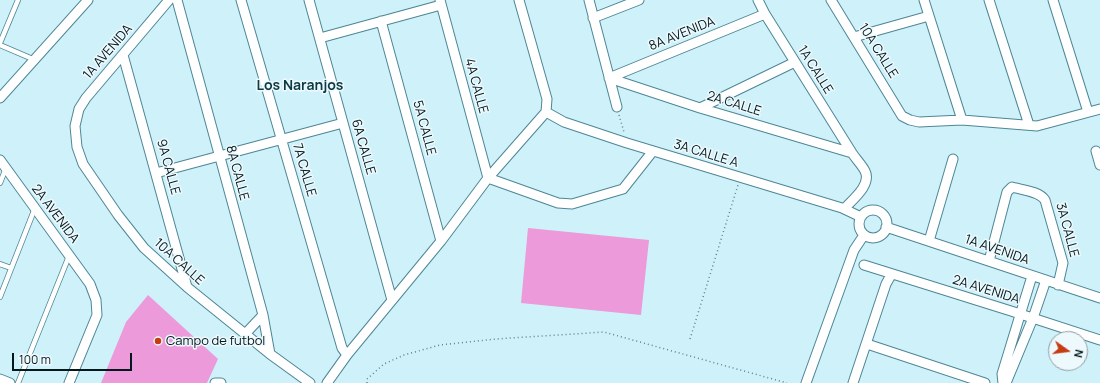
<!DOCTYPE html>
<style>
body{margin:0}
#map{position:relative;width:1100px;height:383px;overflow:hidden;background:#cef1fa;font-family:Manrope,sans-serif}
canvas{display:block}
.north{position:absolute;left:1048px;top:331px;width:40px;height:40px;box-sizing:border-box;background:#eef9fd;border:1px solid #8f9fa3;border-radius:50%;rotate:104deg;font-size:11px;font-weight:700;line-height:16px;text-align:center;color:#01181d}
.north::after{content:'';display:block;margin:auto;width:14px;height:18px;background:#c53c13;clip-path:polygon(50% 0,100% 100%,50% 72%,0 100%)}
.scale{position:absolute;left:12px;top:353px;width:120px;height:18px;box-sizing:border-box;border:2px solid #01181d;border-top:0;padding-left:5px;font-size:12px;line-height:14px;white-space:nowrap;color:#01181d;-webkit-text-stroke:3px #eef9fd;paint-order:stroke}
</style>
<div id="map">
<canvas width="1100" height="383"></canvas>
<div class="north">N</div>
<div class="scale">100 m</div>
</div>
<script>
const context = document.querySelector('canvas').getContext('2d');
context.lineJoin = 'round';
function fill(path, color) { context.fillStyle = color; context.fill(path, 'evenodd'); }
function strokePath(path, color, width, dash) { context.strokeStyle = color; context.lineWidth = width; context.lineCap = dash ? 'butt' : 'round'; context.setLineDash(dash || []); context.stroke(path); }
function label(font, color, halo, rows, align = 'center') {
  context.font = font + ' Manrope,sans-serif'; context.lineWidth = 3; context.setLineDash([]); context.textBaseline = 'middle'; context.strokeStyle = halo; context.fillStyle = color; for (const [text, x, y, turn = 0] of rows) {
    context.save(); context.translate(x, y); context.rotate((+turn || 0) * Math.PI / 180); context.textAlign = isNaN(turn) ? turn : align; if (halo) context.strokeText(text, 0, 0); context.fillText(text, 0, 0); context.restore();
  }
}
const green = new Path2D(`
 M528 228 649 240 641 315 521 303Z
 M148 295 218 359 207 383H101L126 322Z`);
const path = new Path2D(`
 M619 115 624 132
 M690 339 738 185
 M367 383V379L384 364 404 355 440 345 496 339 604 332 787 383`);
const lane = new Path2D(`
 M0 43 18 0
 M0 45 35 60
 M0 183 6 168
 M0 264 11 268
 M0 297 35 208
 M18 383 69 256`);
const street = new Path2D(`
 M169 0 86 98 79 109 75 126 77 147 83 164 118 215 144 248 187 287 270 354 310 383
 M177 0 263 315 270 354
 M241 0 342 348 347 355
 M309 0 392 300
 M440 0 488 178 558 203 572 204 623 189 653 151
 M519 0 547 99 546 112
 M589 0 617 107
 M758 0 765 14 852 153C856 159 862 165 865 171 872 185 852 200 844 209
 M831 0 902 116 910 120 919 122 962 120 1037 126 1100 109
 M924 0 962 120
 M989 0 1029 125
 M1053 0 1088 112
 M593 18 639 0
 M381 21 441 241
 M854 37 929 16
 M320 38 441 5
 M123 55 187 287
 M609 78 700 108 852 153
 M609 78 765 14
 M0 98 88 0
 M700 108 795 62
 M546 112 564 122 627 143 842 208 861 217
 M1096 151 1100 165
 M0 160 90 284 96 300 97 315 69 383
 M156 173 343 123
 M859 224a14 14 0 1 1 28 0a14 14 0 1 1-28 0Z
 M886 227 1100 298
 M929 241 953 159
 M989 261 1007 192 1012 187C1022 190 1039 191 1045 200L1063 263 1058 285
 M864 265 1011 311 1100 340
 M246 333 263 315
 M867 344 985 383
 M0 379 10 383
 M215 383H221
 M327 383 347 355 441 241 488 178 546 112
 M806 383 854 250 864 235
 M853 383 886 284 891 275
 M1003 383 1002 374 1032 276
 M1006 383 1033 318 1046 280`);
const markers = [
 [158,341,4,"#c53c13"]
];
const streetNames = [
 ["8A AVENIDA",682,34,-22],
 ["10A CALLE",878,51,58],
 ["1A AVENIDA",108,52,-49],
 ["1A CALLE",815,70,58],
 ["4A CALLE",476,86,75],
 ["2A CALLE",734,104,17],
 ["5A CALLE",424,128,75],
 ["6A CALLE",363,147,74],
 ["3A CALLE A",706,154,17],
 ["9A CALLE",168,167,75],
 ["7A CALLE",304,170,74],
 ["8A CALLE",237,173,75],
 ["2A AVENIDA",55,214,53],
 ["3A CALLE",1067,230,75],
 ["1A AVENIDA",997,250,19],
 ["10A CALLE",179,262,42],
 ["2A AVENIDA",986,290,17]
];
const poiNames = [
 ["Campo de futbol",166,341]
];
const neighbourhoodNames = [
 ["Los Naranjos",300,86]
];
fill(green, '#ec9ad9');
strokePath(lane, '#4d8695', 6);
strokePath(street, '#4d8695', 11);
strokePath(path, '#638087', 1.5, [1, 3]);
strokePath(lane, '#fff', 4.5);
strokePath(street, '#fff', 9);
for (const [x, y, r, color] of markers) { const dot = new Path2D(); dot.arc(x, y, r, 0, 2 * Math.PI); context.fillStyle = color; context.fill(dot); strokePath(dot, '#eef9fd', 1.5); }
label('13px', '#01181d', '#eef9fd', streetNames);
label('13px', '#01181d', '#eef9fd', poiNames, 'left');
label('bold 14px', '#0a3a44', '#eef9fd', neighbourhoodNames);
</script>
